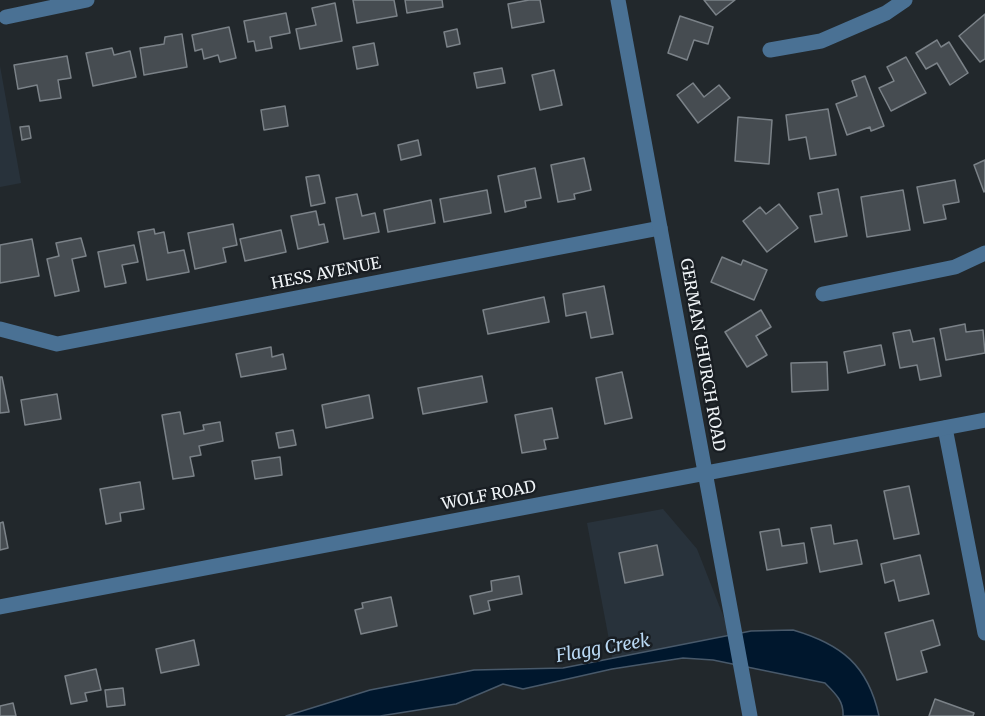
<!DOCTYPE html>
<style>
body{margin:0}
canvas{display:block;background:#22282c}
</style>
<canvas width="985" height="716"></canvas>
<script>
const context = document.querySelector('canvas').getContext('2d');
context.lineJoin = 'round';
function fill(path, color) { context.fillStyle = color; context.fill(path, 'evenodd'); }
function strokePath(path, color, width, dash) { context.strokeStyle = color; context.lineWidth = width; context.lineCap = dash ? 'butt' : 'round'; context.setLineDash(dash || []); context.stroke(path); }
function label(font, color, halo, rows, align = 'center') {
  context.font = font + ' Merriweather,serif'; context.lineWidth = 5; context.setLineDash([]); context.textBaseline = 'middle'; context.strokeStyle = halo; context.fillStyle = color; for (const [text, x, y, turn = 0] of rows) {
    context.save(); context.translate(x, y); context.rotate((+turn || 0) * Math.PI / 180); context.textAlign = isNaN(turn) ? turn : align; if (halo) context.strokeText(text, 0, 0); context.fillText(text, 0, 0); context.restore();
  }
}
const built = new Path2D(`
 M0 66 21 183 0 187Z
 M663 509 697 549 733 641 614 666 587 523Z`);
const water = new Path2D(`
 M793 630C841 644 868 665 879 716H843C844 701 835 693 825 683L713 660 683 658 612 669 523 689 503 684 456 704 380 716H286L370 690 474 670 563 668 751 631Z`);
const building = new Path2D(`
 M353 0H394L397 16 357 23Z
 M405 0H442L443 7 407 13Z
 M529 0H540L544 22 512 28 508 4Z
 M704 0H735L716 15Z
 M335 3 342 41 300 49 296 29 316 25 312 8Z
 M286 13 290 33 270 37 272 48 256 51 254 41 248 42 244 21Z
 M985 14V59L980 62 959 36Z
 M680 16 713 27 708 44 694 40 687 60 668 53Z
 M229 27 236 58 220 62 218 55 204 59 202 49 195 51 192 35Z
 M457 29 460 44 447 47 444 32Z
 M182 34 187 67 144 75 140 48 164 44 165 37Z
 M937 40 941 47 949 42 968 73 950 85 937 63 926 69 916 53Z
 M374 43 378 65 357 69 353 47Z
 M112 48 114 55 130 51 136 77 93 86 86 53Z
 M67 56 71 78 58 80 61 98 40 101 37 85 18 89 14 65Z
 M906 57 926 93 891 111 879 88 894 81 887 67Z
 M502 68 505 83 477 88 474 73Z
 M554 70 562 105 540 110 532 75Z
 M865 76 884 126 871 131 870 127 847 135 836 104 857 96 852 81Z
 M693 83 704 97 719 85 730 98 698 123 677 95Z
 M285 106 288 126 264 130 261 110Z
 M828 109 836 155 810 159 806 137 789 140 786 115Z
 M738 117 772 120 769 164 735 161Z
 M29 126 31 138 22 140 20 127Z
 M418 140 421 155 401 160 398 145Z
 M584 158 591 190 574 194 575 199 558 202 551 165Z
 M985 160V191L984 192 974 165Z
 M535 168 541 198 525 201 526 207 505 212 498 176Z
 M319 175 325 203 311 206 306 177Z
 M955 180 959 202 943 205 946 219 924 223 917 187Z
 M838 189 847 236 815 242 810 216 822 214 818 193Z
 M487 190 491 213 444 222 440 199Z
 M903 190 910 230 867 237 861 197Z
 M357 194 362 216 375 213 379 232 344 239 336 198Z
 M431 200 435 223 388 232 384 210Z
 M779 204 798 228 767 252 743 221 760 207 766 214Z
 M316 211 319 225 324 224 328 242 298 249 291 216Z
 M233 224 237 245 223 248 226 262 195 269 188 233Z
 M154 229 155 234 164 232 168 253 184 250 189 272 147 280 138 232Z
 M281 230 286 252 245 261 240 239Z
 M81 238 86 256 72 259 79 291 55 296 47 259 59 256 56 243Z
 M32 239 39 276 0 283V245Z
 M134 245 138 262 122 265 126 283 105 287 98 252Z
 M722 257 741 265 743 260 767 270 754 300 711 282Z
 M604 286 613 334 591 338 586 312 566 316 563 294Z
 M544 297 549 322 488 334 483 310Z
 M761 310 771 327 756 336 767 355 747 367 725 332Z
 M965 324 966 332 983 330 985 353 946 360 940 329Z
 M910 330 913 342 934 338 941 376 920 380 917 365 900 368 893 333Z
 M881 345 885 365 848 373 844 352Z
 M271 347 272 357 283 354 286 369 241 377 236 354Z
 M827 362 828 390 792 392 791 363Z
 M622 372 632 418 605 424 596 378Z
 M482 376 487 402 423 414 418 388Z
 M0 377H2L9 412 0 413Z
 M57 394 61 419 25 425 21 400Z
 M369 395 373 418 326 428 322 405Z
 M552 408 558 438 544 440 546 449 522 453 515 415Z
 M180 412 184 434 204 430 203 425 220 422 223 441 199 446 201 455 190 457 194 476 173 479 162 415Z
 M293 430 296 445 279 448 276 433Z
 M280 457 282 475 255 479 252 461Z
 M140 482 144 509 120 513 121 521 106 524 100 489Z
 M909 486 919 534 894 539 884 491Z
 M3 522 8 548 0 550V523Z
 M831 525 834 544 857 540 862 564 820 572 811 528Z
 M779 529 782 546 804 543 807 563 767 570 760 532Z
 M657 545 663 575 625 583 619 553Z
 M920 555 929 594 899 601 894 580 885 583 881 564Z
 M519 576 522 594 488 601 490 610 474 614 470 596 492 591 491 581Z
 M391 597 397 626 361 634 355 610 363 608 362 603Z
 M933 620 940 645 921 651 927 672 897 680 885 633Z
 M194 640 199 665 161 673 156 649Z
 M96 669 101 690 85 693 87 701 71 704 65 676Z
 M123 688 125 705 107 707 105 690Z
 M935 699 974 713 973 716H929Z
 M13 703 16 716H0V706Z`);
const minor = new Path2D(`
 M6 17 87 0
 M770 50 821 41 886 13 905 0
 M823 294 955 267 985 253
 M0 329 57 344 660 228
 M945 428 985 633`);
const tertiary = new Path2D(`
 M618 0 750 716
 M0 607 985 420`);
const streetNames = [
 ["HESS AVENUE",326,274,-11],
 ["GERMAN CHURCH ROAD",702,355,80],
 ["WOLF ROAD",489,496,-11]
];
const waterNames = [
 ["Flagg Creek",603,649,-10]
];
fill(built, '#28323b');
fill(water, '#00172d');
strokePath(water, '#48596a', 1.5);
fill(building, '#464c51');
strokePath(building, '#7b8288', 1.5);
strokePath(minor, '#4a7194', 15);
strokePath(tertiary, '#4a7194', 15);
label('16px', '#f0f4f7', '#191e23', streetNames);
label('italic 18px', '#b9d8f3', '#191e23', waterNames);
</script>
